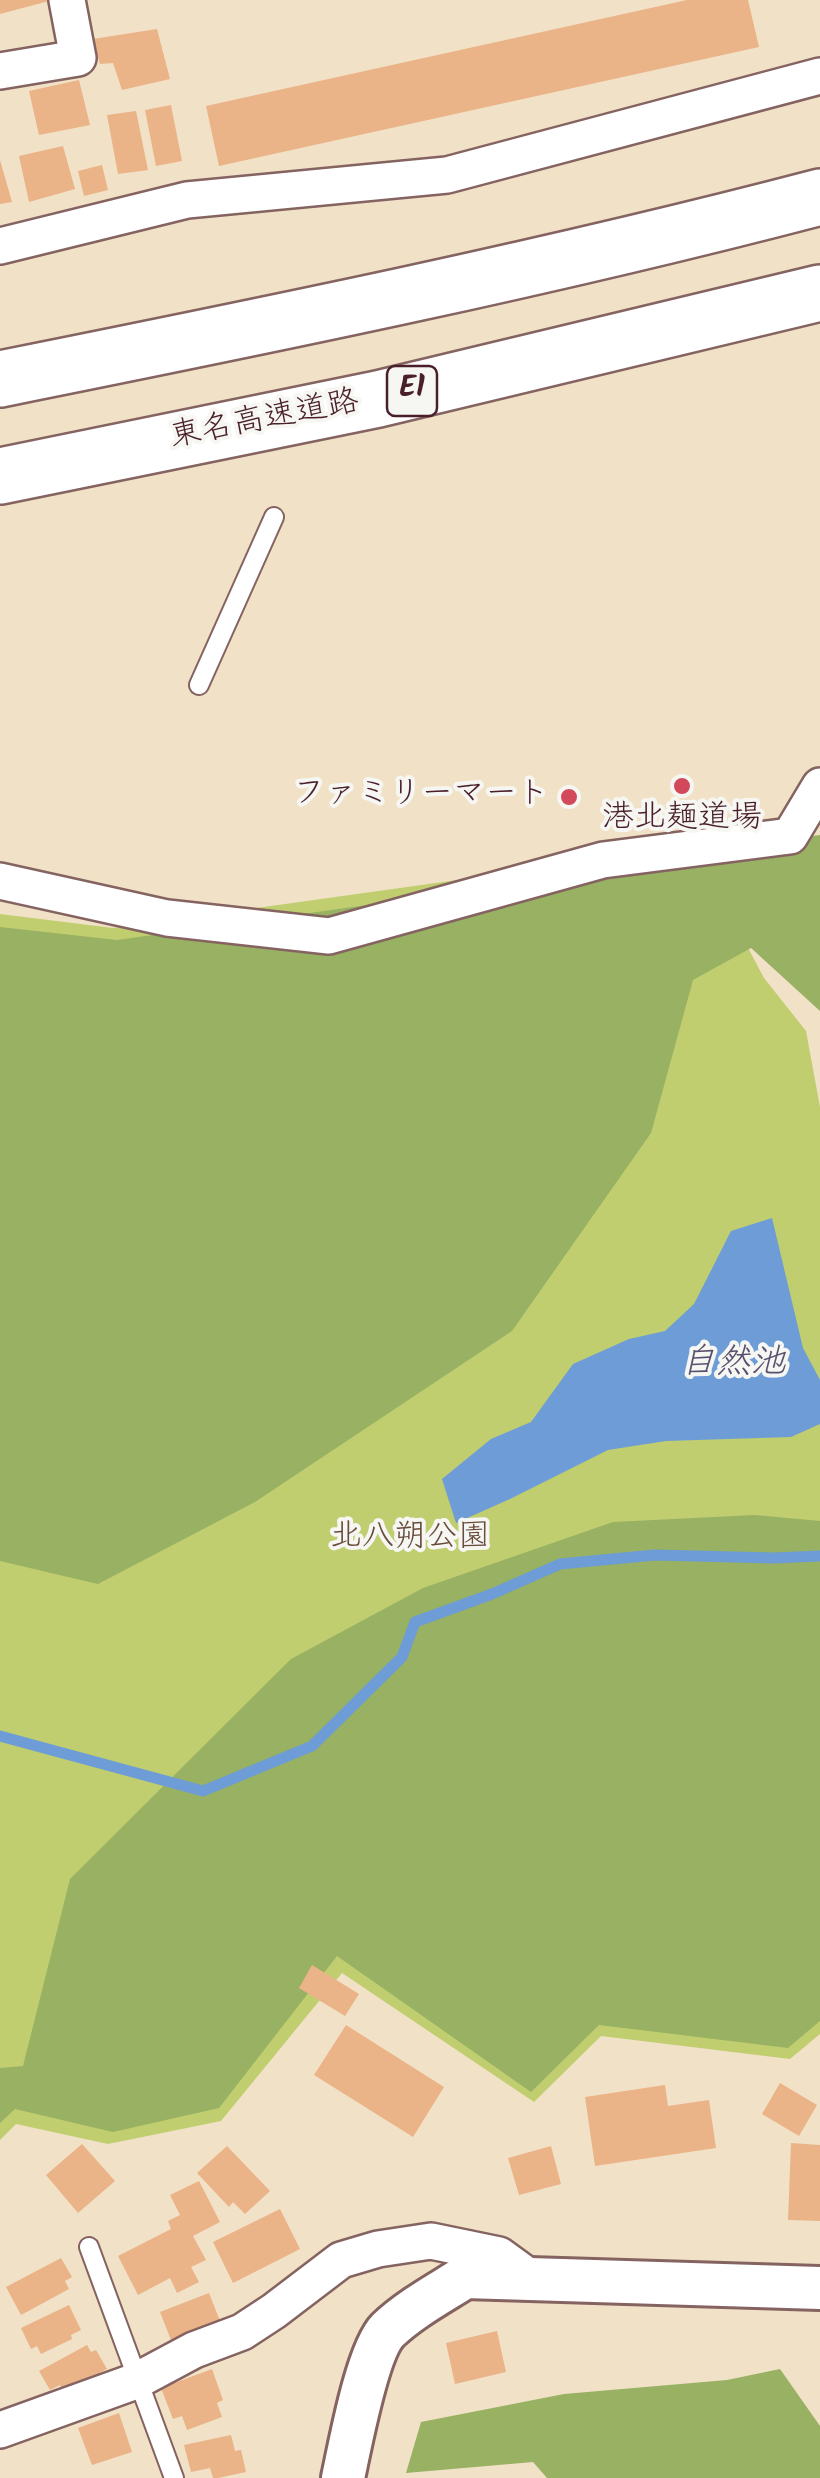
<!DOCTYPE html>
<meta charset="utf-8">
<style>
body{margin:0}
canvas{display:block;background:#f1e1c6}
</style>
<canvas width="820" height="2478"></canvas>
<script>
const context = document.querySelector('canvas').getContext('2d');
context.lineJoin = 'round';
function fill(path, color) { context.fillStyle = color; context.fill(path, 'evenodd'); }
function strokePath(path, color, width, dash) { context.strokeStyle = color; context.lineWidth = width; context.lineCap = dash ? 'butt' : 'round'; context.setLineDash(dash || []); context.stroke(path); }
function label(font, color, halo, rows, align = 'center') {
  context.font = font + ' Kalam,"Klee One",sans-serif'; context.lineWidth = 8; context.setLineDash([]); context.textBaseline = 'middle'; context.strokeStyle = halo; context.fillStyle = color; for (const [text, x, y, turn = 0] of rows) {
    context.save(); context.translate(x, y); context.rotate((+turn || 0) * Math.PI / 180); context.textAlign = isNaN(turn) ? turn : align; if (halo) context.strokeText(text, 0, 0); context.fillText(text, 0, 0); context.restore();
  }
}
const green = new Path2D(`
 M690 838 764 978 806 1031 820 1107V2034L790 2059 601 2036 534 2102 342 1973 221 2121 108 2144 16 2124 0 2140V914L113 928 529 870Z`);
const forest = new Path2D(`
 M820 835V1011L751 948 693 980 651 1133 512 1331 255 1502 98 1584 0 1561V927L117 940 374 904 603 860Z
 M755 1515 820 1521V2021L788 2048 599 2025 531 2092 337 1956 219 2108 113 2132 15 2109 0 2123V2068L23 2066 70 1879 291 1659 423 1588 613 1522Z
 M780 2369 820 2426V2478H547L533 2462 406 2473 421 2422 564 2394 727 2380Z`);
const water = new Path2D(`
 M772 1218 803 1348 820 1380V1424L791 1437 666 1441 608 1450 510 1499 456 1523 442 1479 491 1439 531 1422 573 1364 629 1339 665 1331 694 1304 731 1231Z`);
const stream = new Path2D(`
 M0 1736 203 1791 312 1746 402 1657 415 1622 492 1594 560 1564 655 1555 774 1558 820 1556`);
const building = new Path2D(`
 M0 0H49V1L0 14Z
 M687 0H748L759 47 219 166 206 106Z
 M157 29 170 79 122 90 113 63 100 64 93 39Z
 M79 80 90 125 39 135 29 91Z
 M171 105 182 161 156 166 145 110Z
 M136 111 148 170 118 174 107 115Z
 M63 146 75 189 29 202 19 156Z
 M0 160 12 202 0 204Z
 M102 165 108 190 84 196 78 171Z
 M312 1965 359 1994 345 2016 299 1988Z
 M346 2025 444 2087 413 2137 314 2075Z
 M780 2083 817 2105 799 2136 762 2114Z
 M665 2085 668 2106 709 2100 716 2148 595 2166 585 2097Z
 M791 2143 820 2145V2221L788 2220Z
 M82 2144 115 2181 78 2213 46 2175Z
 M227 2146 270 2191 245 2214 233 2202 229 2207 197 2173Z
 M551 2146 561 2184 519 2195 508 2158Z
 M199 2181 220 2222 193 2236 206 2260 191 2267 199 2282 177 2293 170 2278 138 2295 118 2256 171 2229 168 2221 180 2215 170 2195Z
 M280 2209 300 2249 233 2283 213 2242Z
 M61 2258 72 2277 65 2281 69 2289 21 2315 6 2287Z
 M209 2293 220 2321 171 2340 160 2312Z
 M69 2305 81 2330 71 2335 72 2339 41 2354 37 2346 31 2349 21 2328Z
 M497 2331 506 2372 455 2384 446 2343Z
 M87 2345 91 2352 96 2350 107 2369 64 2392 60 2385 50 2390 39 2371Z
 M212 2369 223 2400 217 2403 222 2417 187 2430 182 2416 173 2419 161 2388Z
 M119 2413 132 2452 92 2465 78 2428Z
 M231 2435 235 2451 241 2450 246 2472 218 2478H213L210 2468 191 2472 184 2445Z`);
const service = new Path2D(`
 M199 685 274 517
 M89 2247 174 2478`);
const minor = new Path2D(`
 M0 71 78 58 67 0
 M0 246 187 200 447 175 820 76
 M0 881 167 918 329 936 603 860 790 836 820 786
 M0 2430 136 2381 194 2350 242 2332 274 2311 341 2260 378 2249 431 2241 499 2255 532 2279`);
const tertiary = new Path2D(`
 M343 2478C350 2446 367 2351 388 2330 410 2309 440 2293 465 2277L820 2288`);
const motorway = new Path2D(`
 M0 379C274 324 549 268 820 197
 M0 476 378 399 820 293`);
const markers = [
 [682,786,10,"#d1495b"],
 [569,797,10,"#d1495b"]
];
const shields = [
 [412,391,50]
];
const shieldNames = [
 ["E1",412,391]
];
const streetNames = [
 ["東名高速道路",265,422,-11]
];
const poiNames = [
 ["ファミリーマート",549,797],
 ["港北麺道場",682,821,"center"]
];
const parkNames = [
 ["北八朔公園",410,1540]
];
const waterNames = [
 ["自然池",733,1366]
];
fill(green, '#c0ce70');
fill(forest, '#98b162');
fill(water, '#6d9cd6');
strokePath(stream, '#6d9cd6', 11);
fill(building, '#ebb388');
strokePath(service, '#846361', 22);
strokePath(minor, '#846361', 40);
strokePath(tertiary, '#846361', 48);
strokePath(motorway, '#846361', 60);
strokePath(service, '#fff', 18);
strokePath(minor, '#fff', 35);
strokePath(tertiary, '#fff', 42);
strokePath(motorway, '#fff', 55);
for (const [x, y, r, color] of markers) { const dot = new Path2D(); dot.arc(x, y, r, 0, 2 * Math.PI); context.fillStyle = color; context.fill(dot); strokePath(dot, '#f6f6f2', 4); }
for (const [x, y, w] of shields) { const box = new Path2D(); box.roundRect(x - w / 2, y - 25, w, 50, 8); context.fillStyle = '#f6f6f2'; context.fill(box); strokePath(box, '#4a1f2b', 2.5); }
label('bold 30px', '#4a1f2b', null, shieldNames);
label('32px', '#4a1f2b', '#f6f6f2', streetNames);
label('32px', '#4a1f2b', '#f6f6f2', poiNames, 'right');
label('32px', '#684b3c', '#f6f6f2', parkNames);
label('italic 35px', '#58516f', '#f6f6f2', waterNames);
</script>
